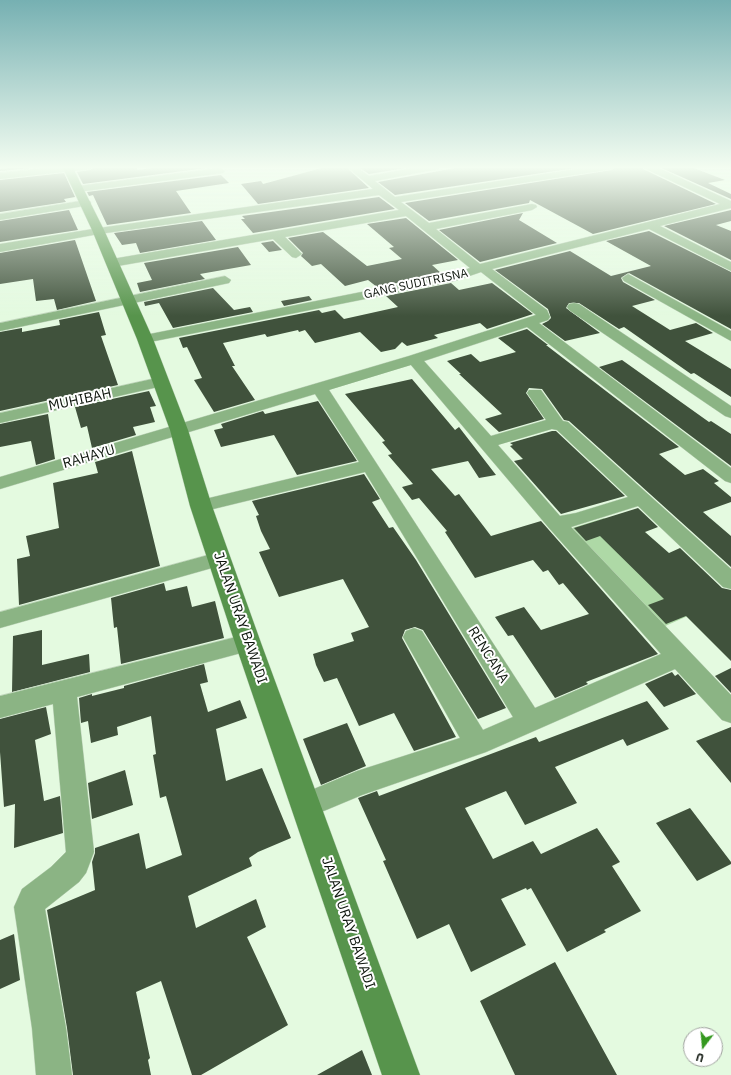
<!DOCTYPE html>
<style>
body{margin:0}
#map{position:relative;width:731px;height:1075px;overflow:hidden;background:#e4fae0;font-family:"IBM Plex Sans",sans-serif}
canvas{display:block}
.north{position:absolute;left:683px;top:1027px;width:40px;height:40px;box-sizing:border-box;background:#fff;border:1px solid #9fa29e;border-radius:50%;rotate:196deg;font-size:11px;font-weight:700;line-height:16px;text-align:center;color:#0e160d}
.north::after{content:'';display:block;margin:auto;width:14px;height:18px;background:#34981e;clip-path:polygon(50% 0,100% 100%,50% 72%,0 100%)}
</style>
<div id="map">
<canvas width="731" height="1075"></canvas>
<div class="north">U</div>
</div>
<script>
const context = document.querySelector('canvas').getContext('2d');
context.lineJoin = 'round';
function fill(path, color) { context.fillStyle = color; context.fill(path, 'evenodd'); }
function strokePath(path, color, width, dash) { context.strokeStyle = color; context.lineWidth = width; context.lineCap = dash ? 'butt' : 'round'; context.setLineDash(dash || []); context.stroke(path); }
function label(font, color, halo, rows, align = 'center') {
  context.font = font + ' "IBM Plex Sans",sans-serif'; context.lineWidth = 4; context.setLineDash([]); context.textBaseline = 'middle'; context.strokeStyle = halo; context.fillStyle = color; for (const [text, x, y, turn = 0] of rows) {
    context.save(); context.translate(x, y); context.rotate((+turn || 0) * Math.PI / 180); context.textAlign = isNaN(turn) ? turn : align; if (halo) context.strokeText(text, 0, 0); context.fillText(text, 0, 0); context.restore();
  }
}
const green = new Path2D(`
 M604 518 699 611 663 627 572 528Z`);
const building = new Path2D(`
 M30 166V168L0 171V169Z
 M96 166H137V170L170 166H212L214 167 83 184 77 172 90 170Z
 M329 166H345L369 188 258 204 241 184 261 181 263 184Z
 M357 166H409L411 167 369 174Z
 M467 166H589L395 195 378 182Z
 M617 166H642L643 169 716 204 593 234 530 200 529 203 429 221 405 203 612 170Z
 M657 166 691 167 725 180 708 183 731 194V199Z
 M64 173 75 197 64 199 66 202 0 212V180Z
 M221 175 229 183 176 191 191 213 107 225 93 195 89 196 87 192Z
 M379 197 395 209 253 233 241 219H245L242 216Z
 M69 210 78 230 0 242V221Z
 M731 210V221L716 225 731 231V260L664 226Z
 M523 213 519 220 557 243 480 262 439 230Z
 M406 218 458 260 432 265 442 274 377 287 368 280 345 286 321 264 312 266 301 256 303 253 288 238 323 232 367 266 402 259 389 248 394 247 367 224Z
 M202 221 216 240 140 253 136 243 122 245 114 233Z
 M649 231 731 272V329L629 273 621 278 623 282 655 300 632 306 670 330 696 323 713 333 685 341 731 369V397L694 373 691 374 624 327 619 329 579 303H569L566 308 600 333 565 341 542 324 548 321 551 318 548 309 495 270 570 251 611 276 651 266 606 241Z
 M75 240 96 301 57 310 54 299 36 301 33 279 0 284V253Z
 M273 241 282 250 269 252 261 243Z
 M238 247 251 265 200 274 205 279 140 292 137 283 152 280 144 263Z
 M451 283 459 290 492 283 533 314 487 329 480 323 434 335 438 338 407 346 402 342 395 349 381 352 360 332 315 343 305 330 299 332 298 330 267 337 265 334 223 343 235 366H232L255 400 214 412 194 380 202 378 187 347 183 348 179 338 319 310 322 313 335 310 344 319 398 307 386 296Z
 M213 288 234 310 250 307 253 312 173 328 159 303 145 306 144 302Z
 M309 296 312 300 284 306 281 301Z
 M99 312 106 335 101 336 118 385 0 411V332L22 328V332L60 325 59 320Z
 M527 329 548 345H546L679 447 659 454 685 475 703 469 719 481 714 483 731 497V502L703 512 731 536V567L569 421 564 420 542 389 529 388 526 393 544 419 499 432 485 419 502 414 459 374H461L447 361 471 354 480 362 516 352 498 338Z
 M622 360 709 422 711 421 731 434V466L599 367Z
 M412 379 455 430 459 427 496 475 479 478 468 461 431 469 455 496 459 494 491 536 541 521 658 654 586 682 588 684 555 698 513 635 508 636 495 617 524 607 541 630 589 614 563 583 559 585 548 570 543 572 533 560 475 578 445 532 447 531 419 498 412 500 402 487 413 484 388 455 392 454 382 442 385 441 345 394Z
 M149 391 156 406 150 407 155 422 133 427 136 435 92 448 87 426 81 428 75 407Z
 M318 401 357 461 297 475 274 435 221 447 214 430 223 428 221 424 263 411 265 414Z
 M48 414 55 459 36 465 31 441 0 447V424Z
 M552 431H556L625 496 561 514 514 461 523 459 510 446 513 445 510 443Z
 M132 451 160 566 19 605 17 559 30 556 26 536 59 528 53 483 98 473 95 462Z
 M364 474 380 499 372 502 389 528 393 527 416 560 506 708 478 719 423 630 415 627 405 630 402 638 456 737 414 751 394 713 359 726 337 678 324 682 316 665 313 654 354 641 351 633 369 627 343 579 279 597 259 552 270 549 261 531 256 516 259 515 252 501Z
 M638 508 658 527 645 532 669 553 680 548 722 588 731 590V661L686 616 666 624 648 605 664 599 600 536 586 541 574 528Z
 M164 583 166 591 187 586 192 607 215 601 224 638 121 664 117 627 114 628 111 598Z
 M42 630V665L89 654 90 672 12 692 13 636Z
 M204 664 208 682 200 684 208 712 240 700 247 718 216 729 226 781 262 768 291 838 258 852 249 858 252 866 188 896 196 928 256 899 266 927 247 937 288 1025 201 1075H192L161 981 136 992 150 1058 148 1060 151 1075H73L67 1028 47 910 95 890 92 862 95 853V848L139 833 146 869 182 855 166 796 160 798 153 755 156 754 151 716 117 727 118 735 91 743 88 721 81 723 79 698 92 694V696L124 688V686Z
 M731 668V693L715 676Z
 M672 672 675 676 678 674 696 694 664 707 645 684Z
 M647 701 669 729 627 746 623 739 555 767 577 803 525 825 506 791 465 808 493 859 533 841 541 854 597 828 620 862 612 866 641 911 604 930 606 932 567 952 531 888 527 890 526 888 501 899 526 945 471 972 449 924 417 939 383 861 386 860 358 798 377 791 379 796 536 737 539 742Z
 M46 707 51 734 35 740 44 801 60 796 63 833 14 848 15 804 4 807 0 752V719Z
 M347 723 366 766 321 785 303 739Z
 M731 727V783L696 741Z
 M125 770 133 805 92 819 88 783Z
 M690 808 731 862V864L697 881 656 823Z
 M14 934 20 980 0 989V940Z
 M555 962 589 1024 617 1075H515L480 1001Z
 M362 1050 372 1075H317Z`);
const street = new Path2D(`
 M68 166H95L90 169 0 179V173Z
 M346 166H355L369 176 425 166H443L438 169 375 181 395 197 596 166H616L612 169 401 202 429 223 532 204 536 205 537 207 532 210 436 229 480 264 720 204 644 168 643 166H654L731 201V208L660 226 731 262V271L649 229 492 269 547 310 550 317 548 320 539 323 731 468V483L725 481 527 327 424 361 491 436 546 420 527 393 529 390H541L563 421 568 422 731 569V589L723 587 638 506 571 527 731 695V723L722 720 675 669 486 752 362 795 307 818 297 814 293 805 297 796 357 771 460 738 403 637 406 631 414 628 422 631 483 730 513 717 365 472 201 512 194 510 191 506 194 502 201 500 359 462 315 394 0 489V477L409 356 536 315 481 272 455 281 145 343 140 342 138 339 140 336 145 335 452 274 470 268 406 216 285 237 302 254 296 258 292 257 273 239 112 267 106 263 112 259 399 210 379 195 99 234 0 252V244L99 228 373 189ZM411 365 549 528 661 654 535 708 329 390ZM552 429 557 430 628 497 576 513 560 516 498 445Z
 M220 168 225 171 223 173 78 192 73 189 78 186Z
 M86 200 90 201 91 203 90 205 0 220V214Z
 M628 274 731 331V341L624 281 622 278Z
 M225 276 231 280 229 283 0 331V323Z
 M574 303 579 304 731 406V418L725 416 569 310 567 307 569 304Z
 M161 377 167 379 169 382 167 385 0 423V413Z
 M219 552 226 554 229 559 226 564 0 628V612Z
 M248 634 256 637 259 643 256 649 77 697 94 852 86 873 79 882 45 909 66 1028 72 1075H36L32 1028 14 907 22 889 51 867 66 852 53 704 0 718V696Z`);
const secondary = new Path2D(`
 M62 166H72L104 230 153 339 188 430 212 506 261 643 420 1075H382L235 643 190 506 170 430 137 339 92 230Z`);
const farStreetnames = [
 ["GANG SUDITRISNA",416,284,-12]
];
const streetNames = [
 ["MUHIBAH",80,400,-12],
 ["RAHAYU",89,457,-16],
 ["JALAN URAY BAWADI",240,618,71],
 ["RENCANA",488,655,58],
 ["JALAN URAY BAWADI",348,923,71]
];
fill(green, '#aed9a6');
fill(building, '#40523c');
strokePath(street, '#c2d6be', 1);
strokePath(secondary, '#c2d6be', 1);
fill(street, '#8bb484');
fill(secondary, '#57944c');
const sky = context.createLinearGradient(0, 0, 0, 316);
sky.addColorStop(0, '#76b0b2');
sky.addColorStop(0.53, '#f3fdf1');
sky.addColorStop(1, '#f3fdf100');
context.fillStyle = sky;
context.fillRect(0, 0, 731, 316);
label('12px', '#0e160d', '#fff', farStreetnames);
label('14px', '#0e160d', '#fff', streetNames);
</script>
